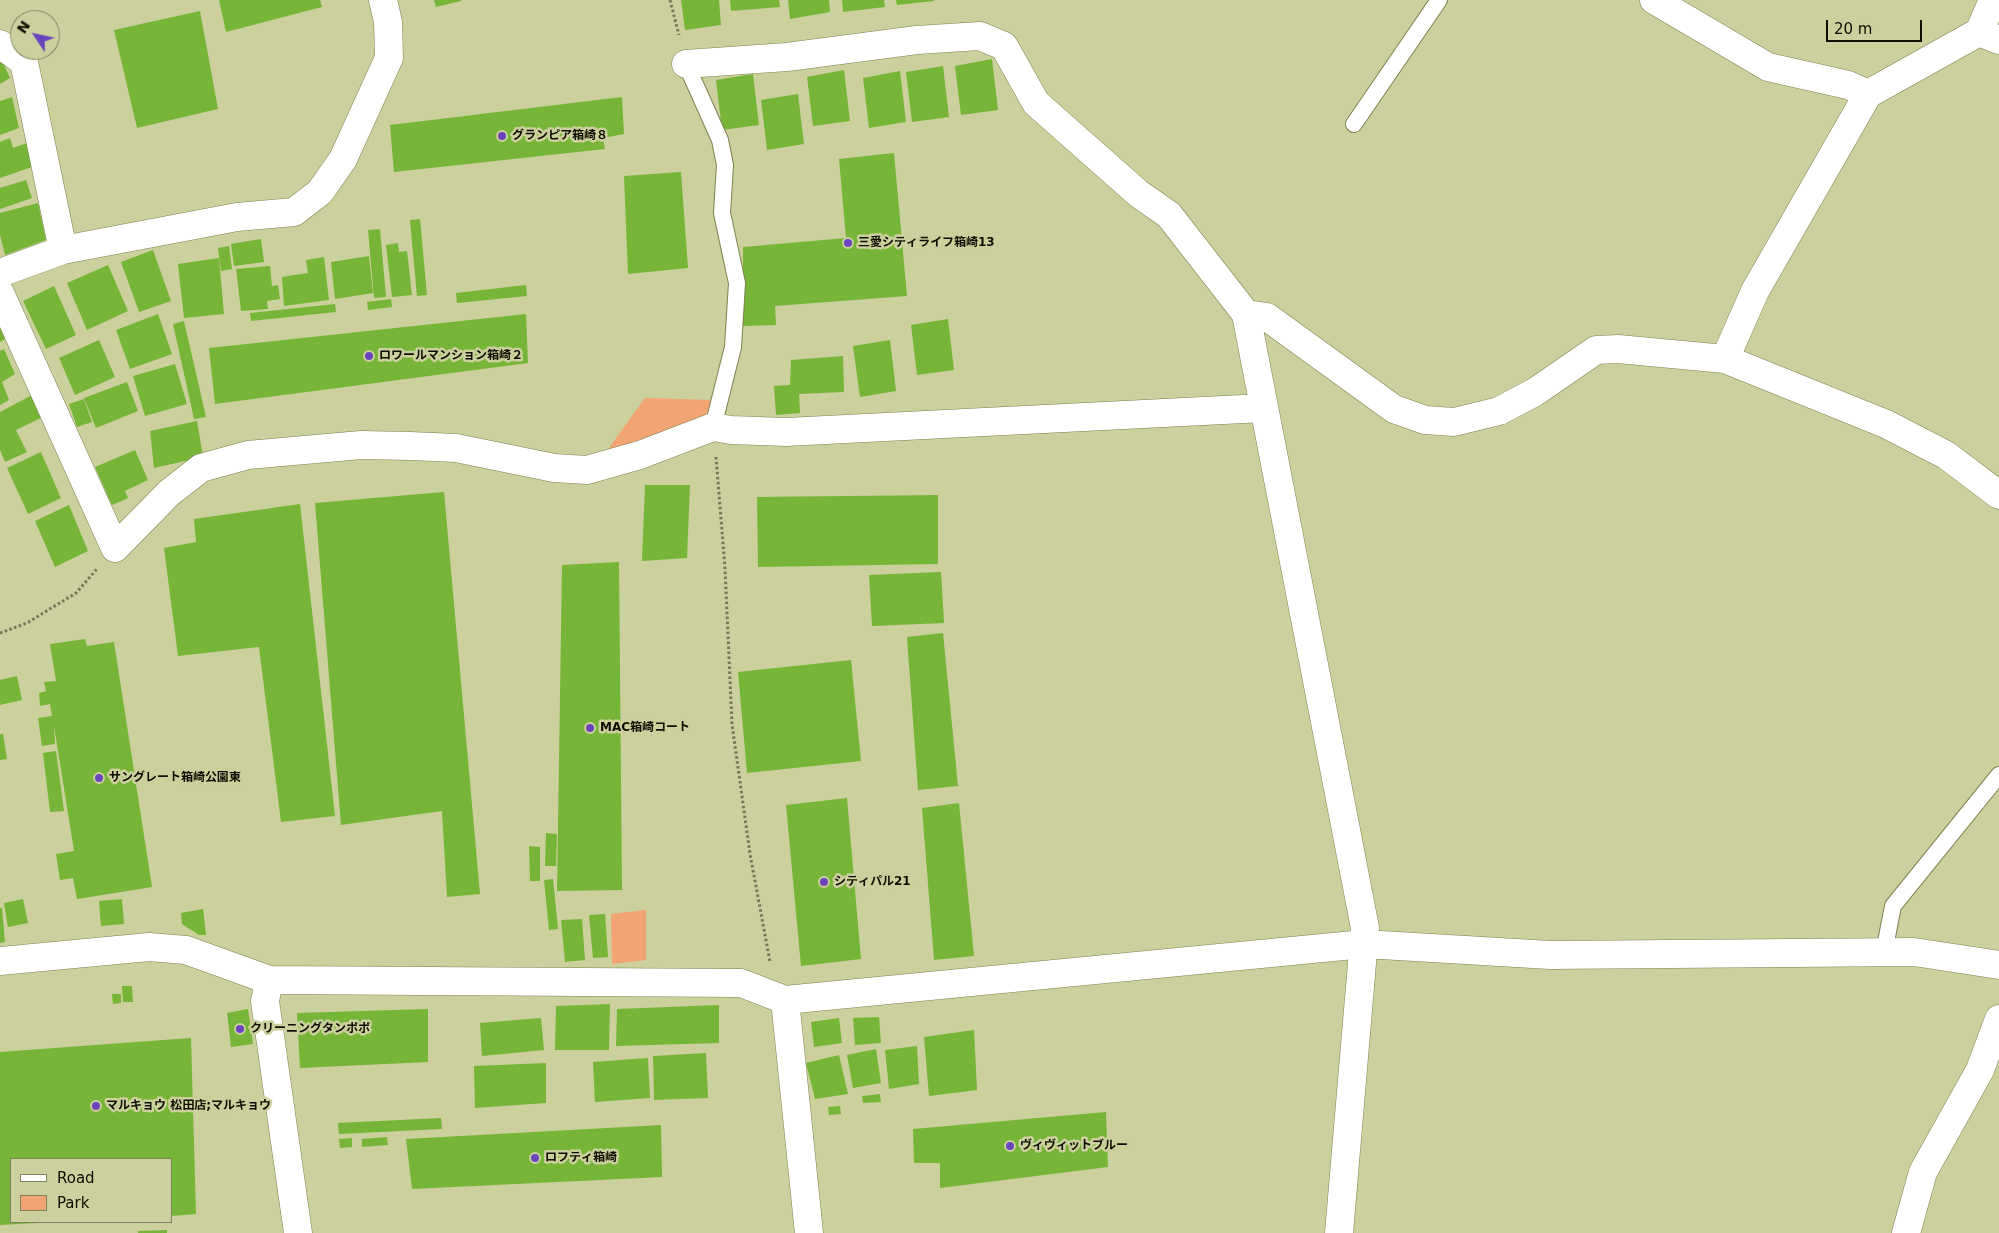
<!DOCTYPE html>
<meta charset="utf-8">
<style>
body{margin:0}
#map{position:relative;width:1999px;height:1233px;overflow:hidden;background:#cbd09c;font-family:"DejaVu Sans",sans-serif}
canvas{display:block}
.legend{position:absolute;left:10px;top:1158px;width:162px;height:65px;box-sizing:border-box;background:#cbd09c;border:1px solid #7f825e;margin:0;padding:6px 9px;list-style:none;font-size:15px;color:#0d0d00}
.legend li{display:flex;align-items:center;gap:10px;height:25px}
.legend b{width:25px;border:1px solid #7f825e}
.north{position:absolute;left:10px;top:10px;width:50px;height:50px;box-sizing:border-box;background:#cbd09c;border:1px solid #7f825e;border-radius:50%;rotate:304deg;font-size:14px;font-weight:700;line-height:20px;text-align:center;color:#0d0d00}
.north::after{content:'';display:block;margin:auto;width:18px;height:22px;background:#6a46be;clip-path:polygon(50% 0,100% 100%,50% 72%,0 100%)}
.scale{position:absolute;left:1826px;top:20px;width:96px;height:22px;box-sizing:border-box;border:2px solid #0d0d00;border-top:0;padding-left:6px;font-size:15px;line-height:18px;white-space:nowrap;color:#0d0d00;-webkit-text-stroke:4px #cbd09c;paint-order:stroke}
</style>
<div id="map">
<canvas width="1999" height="1233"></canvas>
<ul class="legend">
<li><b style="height:6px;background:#fff"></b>Road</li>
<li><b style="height:14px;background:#f3a473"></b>Park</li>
</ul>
<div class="north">N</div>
<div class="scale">20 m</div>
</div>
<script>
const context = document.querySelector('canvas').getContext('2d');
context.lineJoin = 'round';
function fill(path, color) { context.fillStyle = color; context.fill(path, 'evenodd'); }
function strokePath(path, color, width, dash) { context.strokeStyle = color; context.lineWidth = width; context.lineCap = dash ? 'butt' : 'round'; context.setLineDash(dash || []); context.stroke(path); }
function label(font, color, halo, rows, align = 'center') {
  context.font = font + ' "DejaVu Sans","Noto Sans JP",sans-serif'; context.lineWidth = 5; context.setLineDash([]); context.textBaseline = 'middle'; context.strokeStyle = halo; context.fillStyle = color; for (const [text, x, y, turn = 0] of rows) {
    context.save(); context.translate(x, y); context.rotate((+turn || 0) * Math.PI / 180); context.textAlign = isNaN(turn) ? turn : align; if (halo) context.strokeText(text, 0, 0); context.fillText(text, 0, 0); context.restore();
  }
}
const green = new Path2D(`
 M645 398 714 400 703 419 659 438 606 452Z
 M646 910V960L612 964 611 914Z`);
const building = new Path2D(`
 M219 0H320L322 7 226 32Z
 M434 0H461V1L436 7Z
 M681 0H719L721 25 685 30Z
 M730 0H779L780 7 731 11Z
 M788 0H829L830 12 790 19Z
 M842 0H884L885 7 843 12Z
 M896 0H934V1L897 5Z
 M200 11 218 109 137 128 114 30Z
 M0 56 10 78 0 84Z
 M992 59 998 110 961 115 955 66Z
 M943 66 949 117 912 122 906 72Z
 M844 70 850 121 813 126 807 77Z
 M900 71 906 122 869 128 863 78Z
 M753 74 759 125 722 130 716 80Z
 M798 94 804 144 767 150 761 100Z
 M12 97 19 128 0 135V101Z
 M622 97 624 134 603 138 605 149 394 172 390 125Z
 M10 138 13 148 27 143 32 167 0 178V142Z
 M894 153 907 296 775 306 776 325 743 326V247L846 238 839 159Z
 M681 172 688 268 628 274 624 176Z
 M26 180 32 198 0 209V188Z
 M38 203 46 240 5 255 0 235V213Z
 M420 219 427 295 417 296 410 220Z
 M380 229 386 297 374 298 368 230Z
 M261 239 264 262 234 266 231 244Z
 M398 243 399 252 407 251 412 295 392 297 386 245Z
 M229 246 232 269 221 271 218 248Z
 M153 250 171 301 139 312 121 262Z
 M369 256 373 293 335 299 331 262Z
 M324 257 329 300 284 306 282 277 308 273 306 260Z
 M219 258 224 314 184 318 178 264Z
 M108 265 128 311 87 330 67 283Z
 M270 266 272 286 278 285 280 299 267 301 268 309 241 311 236 269Z
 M526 285 527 296 457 303 456 293Z
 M54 286 76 335 46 349 23 301Z
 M391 299 392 307 368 310 367 302Z
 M335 304 336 312 251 321 250 313Z
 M158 314 172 354 130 369 116 330Z
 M526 314 528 363 215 404 209 348Z
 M0 319 9 337 0 342Z
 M948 319 954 370 917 375 911 325Z
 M184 321 206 417 194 419 173 324Z
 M99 340 115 377 75 395 59 358Z
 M890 340 896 391 860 397 853 346Z
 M4 349 15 374 2 382 9 400 0 405V351Z
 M843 356 844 392 799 394 800 413 776 415 774 386 790 385 791 360Z
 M175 364 187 404 145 416 133 376Z
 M127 382 138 411 96 428 84 398Z
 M32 395 43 417 16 430 27 452 5 462 0 450V412Z
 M84 399 92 422 77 427 69 404Z
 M197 421 203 457 154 468 150 431Z
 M135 450 148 480 125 491 128 498 112 505 95 467Z
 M41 452 61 498 28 514 7 468Z
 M645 485H690L687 558 642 561Z
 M444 492 480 894 447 897 442 811 341 825 315 503Z
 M938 495V564L758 567 757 497Z
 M300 504 335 816 281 822 259 647 178 656 164 548 196 542 194 519Z
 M69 505 88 551 55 567 35 521Z
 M619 562 622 890 557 891 562 565Z
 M941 572 944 623 872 626 869 575Z
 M943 633 958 786 918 790 907 637Z
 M85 639 87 646 114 642 152 887 77 899 73 878 60 880 56 854 74 851 54 726 55 744 42 746 38 718 52 716 50 704 40 706 39 693 46 691 44 682 56 681 50 644Z
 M851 660 861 761 747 773 738 672Z
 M17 676 22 700 0 705V680Z
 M0 734H3L7 759 0 760Z
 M56 751 64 811 50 812 43 753Z
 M847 798 861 959 801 966 786 805Z
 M959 803 974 956 934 960 922 808Z
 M546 833 557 834 556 866H545Z
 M529 846 540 847V881H530Z
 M553 879 558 929 549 930 544 880Z
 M23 899 28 923 8 927 4 903Z
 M122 899 124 924 101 926 99 901Z
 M0 908H2L5 942 0 943Z
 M203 909 206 935H199L182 924 181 913Z
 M605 914 608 957 593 958 589 915Z
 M582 919 585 960 565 962 561 920Z
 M122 986H132L133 1002H123Z
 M112 994H121V1003L113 1004Z
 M610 1004 609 1050H555L556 1006Z
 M719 1005V1043L616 1046 617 1009Z
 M248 1009 253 1044 231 1047 227 1013Z
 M428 1009V1062L300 1068 297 1013Z
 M879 1017 881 1043 855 1045 853 1018Z
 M541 1018 544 1050 482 1056 480 1023Z
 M839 1018 842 1043 814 1047 811 1022Z
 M974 1030 977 1090 929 1096 924 1037Z
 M191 1038 196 1214 171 1216V1159H11V1222L37 1223 0 1225V1052Z
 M917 1046 919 1084 889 1089 885 1050Z
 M876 1049 881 1083 853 1088 847 1055Z
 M706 1053 708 1098 654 1100 653 1056Z
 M839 1055 848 1094 815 1099 806 1063Z
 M648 1058 650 1098 595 1102 593 1062Z
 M546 1063V1103L475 1108 474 1066Z
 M880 1094 881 1102 863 1103 862 1096Z
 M840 1106 841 1114 829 1115 828 1107Z
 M1106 1112 1108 1167 940 1188V1163H914L913 1129Z
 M441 1118 442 1129 339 1134 338 1123Z
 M661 1125 662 1177 412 1189 406 1139Z
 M387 1137 388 1145 362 1147V1139Z
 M352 1138V1147L340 1148 339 1139Z
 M167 1230V1233H138V1231Z`);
const path = new Path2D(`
 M670 0 679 35
 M716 457 725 568 732 724 750 854 770 962
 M0 633 27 623 76 593 97 569`);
const lane = new Path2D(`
 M686 64 720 140 725 165 722 213 737 283 733 347 713 427
 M1354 124 1439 0
 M1884 952 1893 906 1999 775`);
const street = new Path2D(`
 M1654 0 1768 67 1848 85 1868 94
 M1979 32 1993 0
 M1999 40 1979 32 1868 94 1755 291 1725 359 1886 424 1946 455 1999 495
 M0 44 24 62 63 250
 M686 64 787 57 917 40 980 36 1004 46 1036 103 1139 194 1169 215 1246 314 1365 928 1339 1233
 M0 273 63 250 237 217 294 212 320 192 343 159 389 58 388 22 383 0
 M0 293 115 548 169 493 201 468 248 455 361 445 410 446 456 448 554 468 587 470 640 455 713 427 731 430 786 432 1263 408
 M1246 314 1267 317 1394 409 1425 420 1454 422 1499 411 1535 392 1596 350 1618 349 1725 359
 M0 961 149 947 186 950 269 980 741 983 785 1000 1364 944 1550 955 1914 952 1999 965
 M269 980 265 1001 298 1233
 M785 1000 809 1233
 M1906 1233 1923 1172 1980 1070 1999 1019`);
const markers = [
 [502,136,5,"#6a46be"],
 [848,243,5,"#6a46be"],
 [369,356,5,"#6a46be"],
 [590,728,5,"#6a46be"],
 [99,778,5,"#6a46be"],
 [824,882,5,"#6a46be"],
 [240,1029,5,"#6a46be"],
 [96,1106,5,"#6a46be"],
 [1010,1146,5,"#6a46be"],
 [535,1158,5,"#6a46be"]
];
const poiNames = [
 ["グランピア箱崎８",512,136],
 ["三愛シティライフ箱崎13",858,243],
 ["ロワールマンション箱崎２",379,356],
 ["MAC箱崎コート",600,728],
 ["サングレート箱崎公園東",109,778],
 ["シティパル21",834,882],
 ["クリーニングタンポポ",250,1029],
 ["マルキョウ 松田店;マルキョウ",106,1106],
 ["ヴィヴィットブルー",1020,1146],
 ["ロフティ箱崎",545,1158]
];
fill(green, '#f3a473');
fill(building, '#77b538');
strokePath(lane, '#7d8150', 18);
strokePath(street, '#7d8150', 29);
strokePath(path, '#757755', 3, [2.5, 2.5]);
strokePath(lane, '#fff', 16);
strokePath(street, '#fff', 28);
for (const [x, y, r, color] of markers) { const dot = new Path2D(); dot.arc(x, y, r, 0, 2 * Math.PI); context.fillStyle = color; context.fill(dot); strokePath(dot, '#cbd09c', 2); }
label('bold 12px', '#0d0d00', '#cbd09c', poiNames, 'left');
</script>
